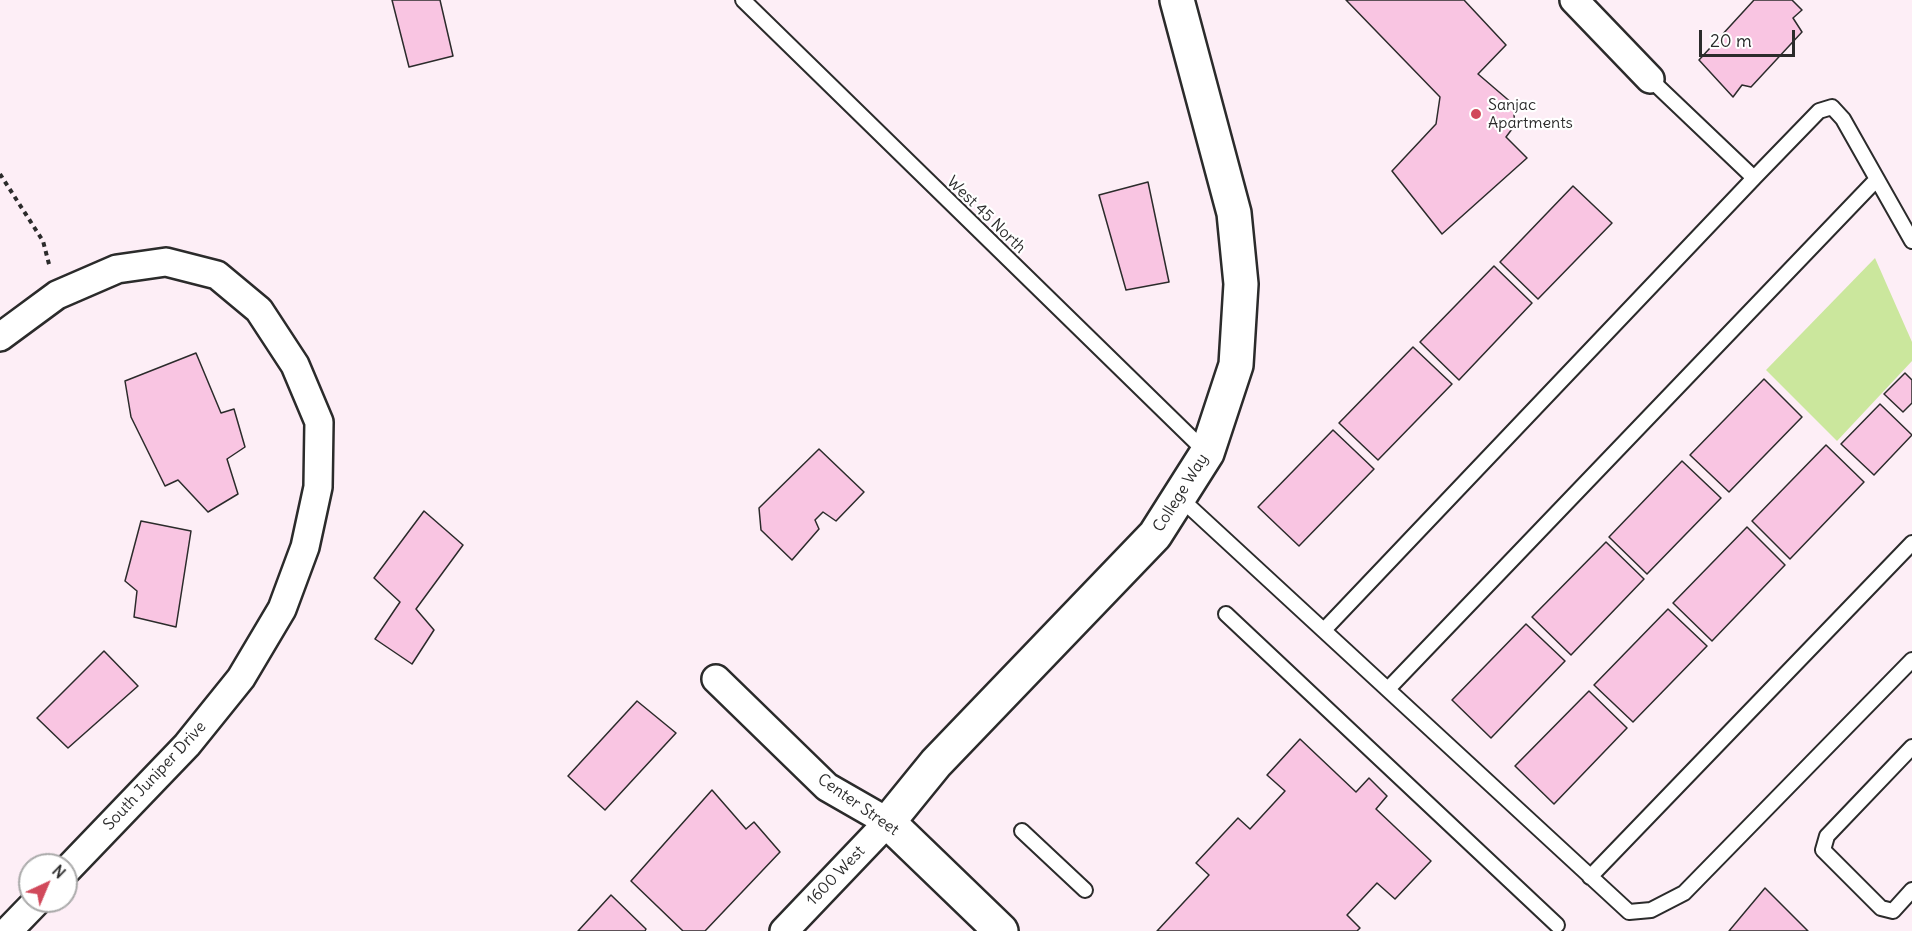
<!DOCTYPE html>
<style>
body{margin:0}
#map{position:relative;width:1912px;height:931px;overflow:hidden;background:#fdeef6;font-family:Delius,sans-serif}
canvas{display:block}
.north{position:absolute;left:18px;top:853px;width:60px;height:60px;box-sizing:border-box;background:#fff;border:2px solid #aaa;border-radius:50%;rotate:44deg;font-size:16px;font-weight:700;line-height:24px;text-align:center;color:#2b2b2b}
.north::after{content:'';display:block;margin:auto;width:21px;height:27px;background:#d1495b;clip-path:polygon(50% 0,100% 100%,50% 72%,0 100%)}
.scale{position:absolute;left:1699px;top:30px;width:96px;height:27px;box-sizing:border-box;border:3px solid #2b2b2b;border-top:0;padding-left:8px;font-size:18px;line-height:21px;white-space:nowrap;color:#2b2b2b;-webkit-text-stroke:4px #fff;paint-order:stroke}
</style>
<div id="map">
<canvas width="1912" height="931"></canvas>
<div class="north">N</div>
<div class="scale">20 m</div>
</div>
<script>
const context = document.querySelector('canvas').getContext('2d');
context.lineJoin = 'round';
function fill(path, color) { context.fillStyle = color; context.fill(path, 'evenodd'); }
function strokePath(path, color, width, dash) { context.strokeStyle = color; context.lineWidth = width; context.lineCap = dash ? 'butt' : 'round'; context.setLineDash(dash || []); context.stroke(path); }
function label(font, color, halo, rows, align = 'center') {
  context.font = font + ' Delius,sans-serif'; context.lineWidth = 4.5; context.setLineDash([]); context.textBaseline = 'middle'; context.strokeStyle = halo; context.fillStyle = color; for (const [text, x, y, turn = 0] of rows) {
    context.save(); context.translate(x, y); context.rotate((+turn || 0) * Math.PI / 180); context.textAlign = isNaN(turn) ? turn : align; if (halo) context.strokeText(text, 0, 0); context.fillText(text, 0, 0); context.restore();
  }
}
const green = new Path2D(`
 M1875 258 1912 342V361L1837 441 1766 370Z`);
const building = new Path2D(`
 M392 0H440L453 56 409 67Z
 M1346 0H1464L1506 45 1478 74 1513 104 1515 125 1506 137 1527 158 1442 234 1392 171 1436 124 1440 97Z
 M1754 0H1792L1802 10 1793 18 1802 32 1751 87 1742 85 1733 97 1699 60Z
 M1148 182 1169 282 1126 290 1099 195Z
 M1573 186 1612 223 1538 299 1500 262Z
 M1494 266 1532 303 1459 380 1420 342Z
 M1413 347 1452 384 1378 460 1339 423Z
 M196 353 221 413 234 409 245 447 227 459 238 494 208 512 178 480 165 486 131 417 125 381Z
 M1905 373 1912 380V403L1903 412 1884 394Z
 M1764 379 1802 417 1729 492 1690 455Z
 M1880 404 1912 435 1874 475 1841 444Z
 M1333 430 1374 469 1299 546 1258 507Z
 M1826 445 1864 482 1790 559 1752 521Z
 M819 449 864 492 836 521 823 512 815 520 819 529 792 560 761 530 759 508Z
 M1682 461 1721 498 1647 574 1609 537Z
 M424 511 463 545 416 609 434 630 412 664 375 639 400 602 374 578Z
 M141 521 191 531 176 627 134 617 137 591 125 581Z
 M1747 527 1785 565 1712 641 1673 603Z
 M1606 542 1644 579 1571 655 1532 617Z
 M1668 609 1707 646 1633 722 1594 685Z
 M1526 624 1565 661 1491 738 1452 700Z
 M104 651 138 686 68 748 37 718Z
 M1589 691 1627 728 1554 804 1515 766Z
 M637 701 676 733 605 810 568 776Z
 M1300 739 1356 792 1369 778 1387 796 1376 809 1431 861 1395 899 1377 883 1347 915 1360 928 1357 931H1157L1209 875 1196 863 1238 818 1250 829 1285 791 1267 775Z
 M712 790 746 829 754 822 780 852 705 931H683L631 881Z
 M1765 888 1808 931H1729Z
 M611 895 646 929 645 931H578Z`);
const path = new Path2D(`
 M0 174 43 241 50 268`);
const service = new Path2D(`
 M743 0 1207 453
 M1650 79 1754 178 1819 111 1832 107 1843 119 1912 241
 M1179 497 1629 912 1651 910 1684 893 1912 660
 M1226 614 1557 925
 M1324 630 1754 178
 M1388 689 1877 179
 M1912 747 1827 836 1823 850 1881 908 1893 911 1912 890
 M1022 831 1085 890
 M1590 877 1912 543`);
const minor = new Path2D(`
 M1574 0 1650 79
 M0 337 57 295 117 269 166 262 217 275 259 310 295 365 319 422 318 487 305 547 282 609 241 678 187 745 66 871
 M716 679 827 787 888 822 784 931
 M8 931 37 901`);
const secondary = new Path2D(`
 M1001 931 888 822 936 763 1155 535 1207 453 1236 365 1241 284 1234 213 1177 0`);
const markers = [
 [1476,114,6,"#d1495b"]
];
const poiNames = [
 ["Sanjac",1488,105],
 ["Apartments",1488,123]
];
const streetNames = [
 ["West 45 North",986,215,44],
 ["College Way",1181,493,-58],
 ["South Juniper Drive",155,776,-47],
 ["Center Street",858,805,35],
 ["1600 West",836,876,-46]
];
fill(green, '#cbe79d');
fill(building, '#f9c5e2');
strokePath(building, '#2b2b2b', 1.5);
strokePath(service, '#2b2b2b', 18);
strokePath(minor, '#2b2b2b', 32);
strokePath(secondary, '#2b2b2b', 38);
strokePath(path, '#2b2b2b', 4, [4.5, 4.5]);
strokePath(service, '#fff', 14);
strokePath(minor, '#fff', 27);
strokePath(secondary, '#fff', 33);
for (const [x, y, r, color] of markers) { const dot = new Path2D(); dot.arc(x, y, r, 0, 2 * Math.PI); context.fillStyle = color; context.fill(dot); strokePath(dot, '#fff', 2); }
label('16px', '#2b2b2b', '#fff', poiNames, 'left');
label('16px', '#2b2b2b', '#fff', streetNames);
</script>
